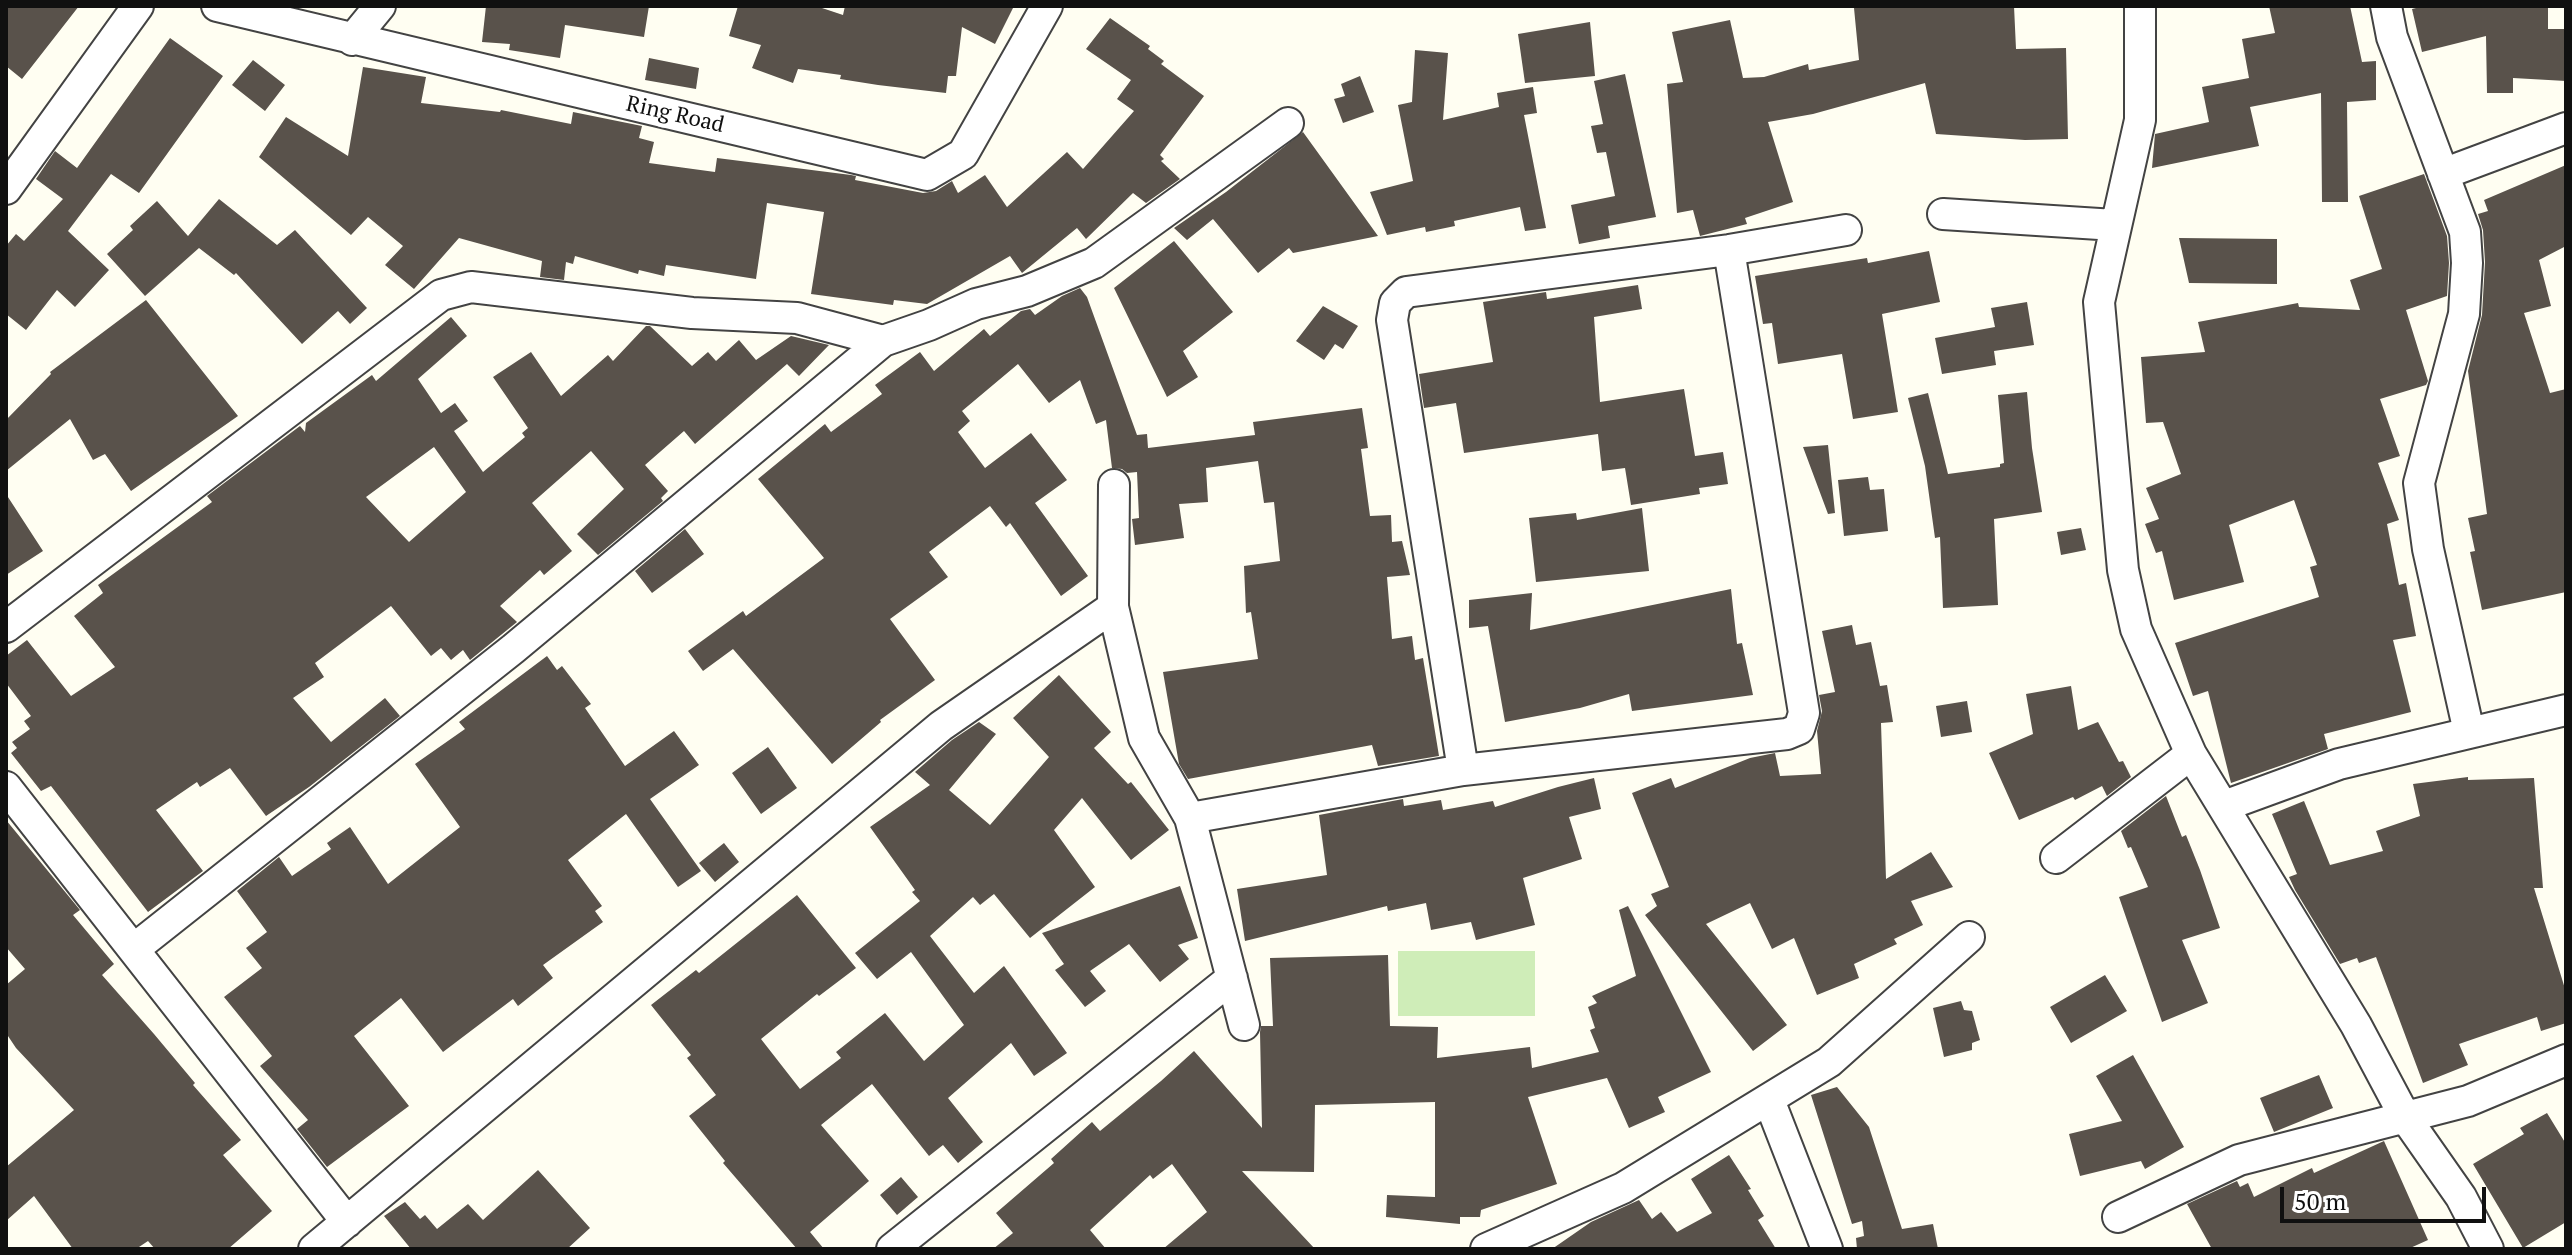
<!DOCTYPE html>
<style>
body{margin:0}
#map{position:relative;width:2572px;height:1255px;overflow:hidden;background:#fffef2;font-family:"PT Serif",serif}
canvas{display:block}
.frame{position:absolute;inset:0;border:8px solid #101010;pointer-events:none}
.scale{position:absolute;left:2280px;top:1187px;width:206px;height:36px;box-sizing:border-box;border:4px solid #101010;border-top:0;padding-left:10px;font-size:24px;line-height:28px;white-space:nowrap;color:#101010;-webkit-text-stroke:6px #fff;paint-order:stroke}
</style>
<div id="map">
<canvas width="2572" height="1255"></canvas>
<div class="frame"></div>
<div class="scale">50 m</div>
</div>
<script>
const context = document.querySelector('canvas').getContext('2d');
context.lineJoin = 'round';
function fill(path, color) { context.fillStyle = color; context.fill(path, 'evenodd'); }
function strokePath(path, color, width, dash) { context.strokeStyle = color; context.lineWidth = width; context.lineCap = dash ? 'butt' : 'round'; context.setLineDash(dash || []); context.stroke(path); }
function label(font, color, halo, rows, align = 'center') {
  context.font = font + ' "PT Serif",serif'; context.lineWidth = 8; context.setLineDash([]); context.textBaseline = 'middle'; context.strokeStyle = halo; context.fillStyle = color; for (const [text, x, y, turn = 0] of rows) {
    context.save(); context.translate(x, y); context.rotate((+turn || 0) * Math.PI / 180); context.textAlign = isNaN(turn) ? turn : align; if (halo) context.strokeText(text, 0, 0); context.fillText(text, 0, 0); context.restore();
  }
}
const green = new Path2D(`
 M1398 951H1535V1016H1398Z`);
const building = new Path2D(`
 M6 6H79L22 79 6 66Z
 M486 6H649L644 37 565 25 560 58 509 50 510 44 482 42Z
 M738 6H816L843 15 845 6H1014L995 44 962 27 956 76H948L946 93 878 85 840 79 841 75 798 69 793 83 752 68 761 45 729 36Z
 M1871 6H2014L2016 49 2066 48 2068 139 2025 140 1936 134 1925 83 1813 114 1768 122 1793 202 1745 218 1747 224 1700 236 1693 210 1677 213 1667 84 1683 82 1672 32 1730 20 1743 78 1764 77 1808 64 1809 70 1859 60 1854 8Z
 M2269 6H2350L2362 62 2376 61V100L2347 102 2348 202H2322L2321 93 2250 107 2259 146 2152 168 2155 134 2209 122 2202 87 2249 78 2242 39 2275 33Z
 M2424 6H2548V29H2566V81L2513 78V93H2487L2486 36 2422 52 2412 9Z
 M1110 18 1150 46 1148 49 1164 61 1161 64 1204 96 1160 155 1164 159 1161 161 1180 179 1146 203 1133 193 1086 239 1077 228 1022 273 1010 256 927 304 894 300 893 305 811 294 824 212 767 203 756 279 666 265 664 276 639 270 638 274 575 256 573 264 566 262 564 280 540 277 542 261 459 238 414 289 385 265 403 246 368 217 351 235 259 157 286 117 348 156 363 67 426 77 421 103 500 112 501 110 571 124 573 112 642 126 639 138 654 142 649 163 715 172 717 158 851 175 856 176 855 180 923 193 936 191 952 181 958 193 985 175 1007 207 1067 152 1083 169 1134 111 1117 99 1131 80 1086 49Z
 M1590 22 1595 76 1525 83 1518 34Z
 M170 38 223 76 139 193 111 174 68 231 109 270 75 307 57 290 26 330 6 314V246L16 234 24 241 63 199 36 179 55 151 77 168Z
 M1415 50 1448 53 1443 120 1499 107 1497 93 1533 87 1537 113 1524 115 1546 228 1525 231 1520 207 1454 221 1455 226 1426 232 1425 227 1387 235 1370 192 1413 181 1398 105 1412 102Z
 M649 58 699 68 696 89 645 80Z
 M253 60 285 85 265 111 232 85Z
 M1625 74 1656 217 1608 226 1610 238 1579 244 1571 205 1615 196 1606 152 1597 153 1591 126 1603 124 1594 81Z
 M1360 76 1374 112 1343 123 1334 99 1345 96 1341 84Z
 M1303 132 1378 236 1293 253 1289 248 1258 273 1213 219 1187 240 1174 228 1226 192Z
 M2566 165V246L2539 260 2551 306 2524 313 2550 393 2566 389V592L2482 610 2470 552 2475 551 2468 518 2487 514 2468 371 2482 315 2485 262 2483 230 2478 214 2488 211 2484 200Z
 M2424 174 2447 236 2449 263 2447 296 2406 310 2428 381 2426 385 2380 399 2400 456 2378 463 2399 520 2387 524 2399 585 2406 583 2416 636 2393 640 2411 712 2324 734 2328 749 2231 783 2208 691 2193 696 2175 643 2319 597 2310 567 2317 565 2294 500 2229 525 2244 582 2174 600 2162 551 2156 553 2145 524 2159 519 2146 488 2181 474 2163 422 2146 423 2141 357 2205 352 2198 322 2298 303 2299 307 2360 310 2350 280 2382 269 2359 196Z
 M219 199 277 245 295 230 367 308 350 324 338 311 302 344 236 273 234 275 199 248 145 296 107 254 133 230 130 226 157 201 188 236Z
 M2179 238 2277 239V284L2189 283Z
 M1174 241 1233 312 1183 351 1198 377 1167 397 1114 288Z
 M1929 251 1940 302 1882 314 1898 412 1853 419 1842 354 1778 364 1772 323 1763 324 1755 276 1867 258 1868 263Z
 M1638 285 1642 309 1594 317 1600 402 1684 389 1695 456 1723 452 1728 484 1699 488 1700 494 1631 505 1625 468 1602 471 1598 434 1464 453 1456 403 1424 408 1419 374 1493 362 1483 302 1546 292 1547 299Z
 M1080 288 1087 297 1137 435 1147 434 1148 448 1255 435 1253 422 1362 408 1368 448 1361 449 1370 516 1391 515 1392 542 1402 541 1410 575 1387 577 1392 639 1412 636 1415 660 1423 658 1439 756 1378 766 1372 745 1188 779 1179 764 1163 672 1258 659 1251 612 1246 613 1244 566 1280 561 1274 502 1264 503 1258 461 1206 468 1208 502 1179 504 1184 538 1135 545 1132 519 1139 518 1137 472 1127 473 1122 469 1112 468 1106 420 1096 424 1080 380 1049 403 1018 364 962 411 970 421 958 432 985 468 1031 433 1067 480 1035 503 1088 576 1061 596 1010 523 1006 527 990 506 929 552 948 577 890 619 935 680 880 720 881 722 832 764 733 649 703 671 688 651 743 611 746 616 824 558 758 479 825 424 831 432 882 394 875 385 920 352 934 371 984 329 990 336 1021 311 1030 309 1035 315 1062 296Z
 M146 300 238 416 131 491 105 454 93 460 70 419 6 471V420L51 374 50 372Z
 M2027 302 2034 345 1994 351 1996 365 1942 374 1935 338 1995 327 1991 308Z
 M1323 306 1358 326 1343 349 1335 344 1324 360 1296 341Z
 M451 317 467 336 418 379 441 413 455 403 468 421 454 431 483 472 525 437 522 433 528 428 493 377 531 352 561 396 608 355 613 361 646 326H650L692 366 708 352 716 361 739 340 756 360 791 336 829 345 799 376 787 364 695 444 684 431 645 465 668 491 661 498 663 501 598 555 577 534 624 489 591 451 532 503 572 551 544 575 540 570 500 606 517 622 470 660 463 650 451 660 441 648 431 656 391 606 315 663 324 677 293 698 331 742 385 698 400 716 309 787 266 816 230 768 200 787 197 782 156 810 203 871 148 912 51 786 41 791 11 753 17 748 12 742 30 729 24 721 31 716 6 683V656L27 640 71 696 115 667 74 616 103 593 98 585 212 502 207 496 300 426 305 432 306 423 372 375 376 381ZM434 447 466 492 409 542 366 497Z
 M2027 392 2032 448 2042 512 1994 519 1998 605 1943 608 1940 537 1935 538 1925 466 1908 398 1928 393 1948 474 2000 467V464L2004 463 1998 395Z
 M1828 445 1835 513 1828 514 1803 447Z
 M1868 477 1870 490 1884 489 1888 531 1844 536 1838 480Z
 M6 494 43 551 6 575Z
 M1642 508 1649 571 1536 582 1529 518 1576 513 1577 520Z
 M2081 528 2086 550 2061 555 2057 532Z
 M685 529 704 554 652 593 635 571Z
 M1731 589 1737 644 1742 643 1753 695 1632 711 1629 694 1580 708 1505 722 1488 626 1469 628V600L1532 593 1530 630Z
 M1852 625 1856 645 1871 642 1880 686 1887 685 1893 722 1881 723 1886 879 1931 852 1953 887 1911 901 1923 925 1894 939 1897 944 1854 964 1859 978 1817 995 1794 938 1772 949 1750 903 1706 924 1787 1025 1753 1051 1645 915 1657 906 1651 894 1669 887 1632 793 1671 778 1675 788 1750 758 1775 753 1780 776 1821 774 1817 731 1822 711 1819 695 1835 692 1822 631Z
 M547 656 557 670 562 666 591 704 585 708 625 766 674 731 699 765 650 799 701 871 678 887 626 814 568 860 602 906 595 911 603 922 543 965 553 978 518 1006 513 999 443 1052 401 998 354 1036 409 1106 327 1167 297 1129 308 1120 260 1066 272 1056 224 997 262 968 246 948 267 932 237 891 279 857 292 876 331 849 327 843 350 827 388 884 460 827 415 764 465 729 459 722Z
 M1059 675 1111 732 1094 748 1128 784 1131 782 1169 830 1131 860 1082 798 1054 830 1095 887 1030 938 994 894 980 905 973 897 930 936 974 993 1004 966 1067 1053 1034 1076 1011 1043 948 1098 983 1142 958 1163 943 1145 929 1156 872 1084 821 1125 869 1181 810 1232 824 1249H797L723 1163 725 1161 689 1116 716 1095 687 1058 691 1055 651 1005 696 970 699 973 797 895 856 968 819 996 817 994 761 1039 800 1089 841 1058 836 1052 885 1013 924 1061 964 1025 911 952 877 979 855 953 920 901 912 892 915 890 870 827 930 785 915 772 952 740 979 722 996 734 949 790 990 825 1049 757 1013 718Z
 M2071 686 2078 730 2098 722 2119 762 2123 761 2131 777 2107 796 2102 786 2075 800 2073 797 2019 820 1989 753 2033 734 2026 694Z
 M1967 701 1972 732 1941 737 1936 706Z
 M768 747 797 788 761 814 732 773Z
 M2468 777V780L2534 778 2543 888H2534L2566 992V1023L2541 1031 2537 1017 2459 1044 2468 1065 2423 1083 2376 957 2359 963 2357 958 2340 964 2295 890 2289 877 2297 874 2272 814 2304 801 2330 865 2383 851 2376 831 2420 816 2413 784Z
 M1594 778 1601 809 1569 817 1582 859 1523 878 1535 925 1476 940 1471 922 1431 930 1426 903 1388 911 1387 906 1245 941 1237 889 1327 875 1319 815 1403 799 1404 806 1441 800 1443 810 1493 801 1495 807 1558 787Z
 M2166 796 2182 837 2186 835 2200 870 2220 928 2182 940 2208 1003 2162 1022 2119 897 2148 887 2131 847 2128 848 2121 831Z
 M6 820 80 910 73 915 114 964 102 975 154 1034 195 1083 193 1085 241 1140 223 1155 272 1211 228 1249H155L148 1241 136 1249H73L34 1196 6 1221V1167L74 1110 16 1048 6 1033V985L25 969 6 947Z
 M724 843 739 862 715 882 699 863Z
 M1180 886 1198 938 1178 945 1189 959 1160 982 1129 944 1090 971 1106 991 1085 1007 1055 970 1064 964 1042 933Z
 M1628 906 1711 1072 1658 1097 1665 1112 1629 1128 1607 1078 1528 1097 1557 1184 1481 1210 1480 1217H1460V1224L1386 1217 1387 1195 1435 1197V1102L1315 1105 1314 1172 1242 1171 1315 1249H1163L1207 1212 1172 1164 1153 1179 1150 1175 1090 1230 1106 1249H993L1013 1233 996 1213 1054 1163 1051 1159 1092 1122 1100 1131 1161 1081 1194 1051 1262 1128 1260 1032 1261 1026H1273L1270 958 1388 955 1390 1026 1438 1027 1437 1058 1530 1047 1532 1068 1599 1052 1590 1030 1595 1028 1588 1007 1597 1003 1592 996 1636 976 1619 910Z
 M2105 975 2127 1011 2071 1043 2050 1007Z
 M1961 1001 1964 1010 1972 1011 1980 1040 1972 1043V1050L1944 1057 1933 1008Z
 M2133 1055 2184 1147 2145 1169 2141 1161 2080 1176 2069 1134 2122 1121 2096 1076Z
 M2319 1075 2333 1108 2274 1132 2260 1098Z
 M1837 1087 1869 1127 1902 1229 1933 1224 1938 1249H1857L1856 1238 1864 1236 1862 1221 1852 1224 1811 1095Z
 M2547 1113 2566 1144V1222L2523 1248 2473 1164 2524 1134 2520 1128Z
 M2384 1141 2428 1240 2408 1249H2212L2187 1204 2237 1181 2240 1187 2248 1183 2254 1197 2312 1168 2314 1173Z
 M1729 1155 1751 1189 1748 1190 1764 1216 1758 1220 1776 1249H1552L1591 1222 1639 1200 1652 1219 1661 1212 1677 1232 1712 1213 1691 1179Z
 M538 1170 590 1228 567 1249H411L384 1216 405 1202 420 1219 425 1215 437 1229 468 1204 483 1220Z
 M901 1177 918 1197 897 1215 880 1195Z`);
const minor = new Path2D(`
 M217 6 927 175 963 154 1047 6
 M2140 6V120L2099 302 2123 570 2136 629 2191 754 2356 1025 2405 1117 2461 1197 2488 1249
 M2386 6 2392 37 2465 232 2467 263 2464 314 2419 483 2428 549 2469 732
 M352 40 380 6
 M2443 174 2566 128
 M6 189 138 6
 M1943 214 2115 225
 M1114 485 1113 607 1144 738 1190 818 1244 1025
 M6 627 441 295 471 287 692 313 797 318 883 341
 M1463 770 1392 320 1395 303 1406 292 1729 250 1846 230
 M6 787 347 1222
 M2224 806 2339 764 2566 710
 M1190 818 1463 770 1787 734 1799 729 1804 713 1729 250
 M2056 858 2191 754
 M134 949 513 649 883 341 929 325 976 304 1027 291 1094 263 1288 123
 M1769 1100 1827 1249
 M2118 1217 2239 1160 2468 1101 2566 1060
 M314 1249 941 726 1113 607
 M892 1249 1232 978
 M1486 1249 1623 1188 1829 1062 1969 937`);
const streetNames = [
 ["Ring Road",675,115,13]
];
fill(green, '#cfedb8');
fill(building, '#59524b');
strokePath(minor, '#434343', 34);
strokePath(minor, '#fff', 30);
label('22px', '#101010', '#fff', streetNames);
</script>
